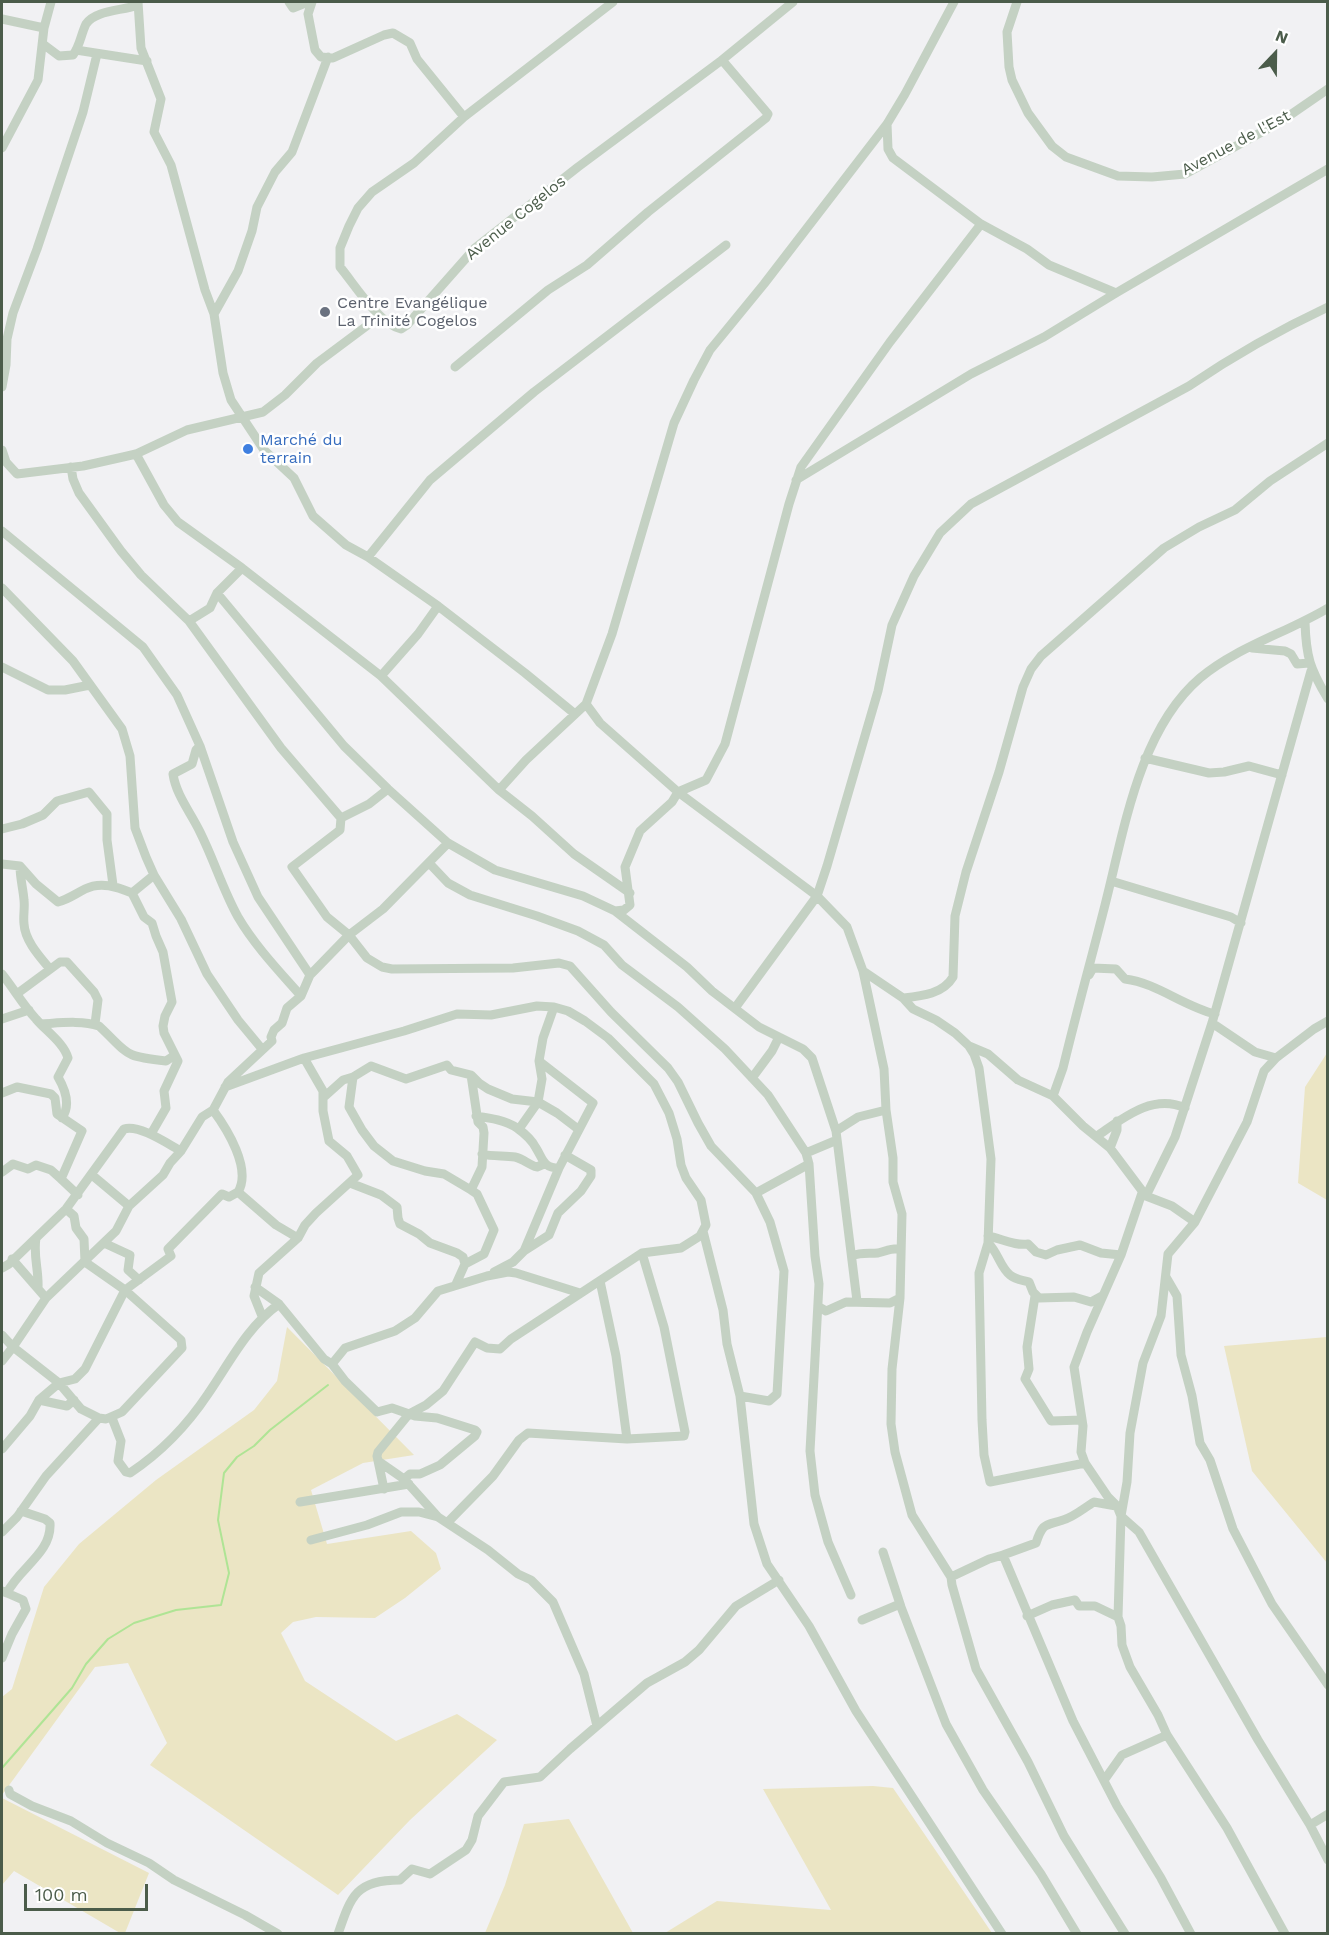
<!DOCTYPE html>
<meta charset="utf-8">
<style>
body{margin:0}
#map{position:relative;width:1329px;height:1935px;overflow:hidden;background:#f1f1f3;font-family:"Work Sans",sans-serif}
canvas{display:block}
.frame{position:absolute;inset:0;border:3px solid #4b5c4a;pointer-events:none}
.north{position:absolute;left:1245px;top:24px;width:60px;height:60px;-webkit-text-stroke:4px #fff;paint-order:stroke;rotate:22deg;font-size:16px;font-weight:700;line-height:24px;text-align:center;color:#4b5c4a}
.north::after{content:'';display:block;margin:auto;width:21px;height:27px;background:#4b5c4a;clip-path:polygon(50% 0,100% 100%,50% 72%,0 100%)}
.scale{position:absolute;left:24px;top:1884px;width:124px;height:27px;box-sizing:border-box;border:3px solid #4b5c4a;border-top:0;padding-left:8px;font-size:18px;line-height:21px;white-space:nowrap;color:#4b5c4a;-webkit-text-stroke:4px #fff;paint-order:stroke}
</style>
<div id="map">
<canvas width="1329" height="1935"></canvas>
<div class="frame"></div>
<div class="north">N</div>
<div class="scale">100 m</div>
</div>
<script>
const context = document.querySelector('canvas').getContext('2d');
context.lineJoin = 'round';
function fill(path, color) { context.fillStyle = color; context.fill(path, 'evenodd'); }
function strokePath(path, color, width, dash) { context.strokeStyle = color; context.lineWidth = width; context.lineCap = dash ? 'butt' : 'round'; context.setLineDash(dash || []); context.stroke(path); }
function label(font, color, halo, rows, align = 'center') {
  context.font = font + ' "Work Sans",sans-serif'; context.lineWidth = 5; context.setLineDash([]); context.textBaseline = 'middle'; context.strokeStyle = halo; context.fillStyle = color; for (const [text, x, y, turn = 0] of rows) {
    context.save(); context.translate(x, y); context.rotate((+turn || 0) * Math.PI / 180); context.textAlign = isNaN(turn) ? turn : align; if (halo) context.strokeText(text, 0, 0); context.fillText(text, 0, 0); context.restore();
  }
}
const green = new Path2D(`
 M1327 1053V1200L1298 1183 1305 1087Z
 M287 1327 414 1455 363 1463 311 1490 327 1544 411 1531 436 1553 441 1569 405 1598 375 1618 316 1617 293 1622 281 1633 305 1681 396 1741 457 1714 497 1740 410 1820 338 1895 150 1765 167 1743 128 1663 95 1667 2 1795V1697L12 1689 44 1587 79 1544 156 1480 254 1410 277 1381Z
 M1327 1337H1328L1327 1563 1252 1471 1224 1346Z
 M873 1786 893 1788 992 1933H665L717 1901 831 1910 763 1789Z
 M2 1798 149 1873 125 1933H120L14 1871 2 1885Z
 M569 1819 633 1933H485L505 1885 524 1824Z`);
const stream = new Path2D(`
 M2 1768 72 1688 86 1664 108 1639 134 1623 176 1610 221 1605 229 1573 218 1520 224 1473 237 1457 254 1446 270 1430 328 1385`);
const street = new Path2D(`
 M138 2 141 48 161 99 154 132 171 165 205 290 214 314 223 373 231 400 264 450 294 478 313 516 346 545 368 557 438 606 525 673 575 714
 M289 2 293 8 308 2
 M312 2 308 14 315 50 321 57 333 58 384 35 393 33 410 43 417 59 464 117
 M613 2 464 117 414 163 372 192 358 208 349 226 340 248V267C355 285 378 323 401 329L407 325 475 248 578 167 722 60 793 2
 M1017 2 1007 32 1009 67 1012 80 1028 113 1052 146 1066 157 1118 176 1152 177 1185 174 1280 122 1328 89
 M2 19 44 28
 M43 44 59 56 73 55C80 46 81 34 86 24 95 10 122 11 138 5
 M76 50 147 61
 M887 124 888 149 893 158 981 224 1027 249 1049 265 1116 293
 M2 148 38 80 44 28 51 2
 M214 314 238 271 252 231 257 207 275 172 292 152 328 57
 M455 367 548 290 587 265 648 212 766 118 768 114 722 60
 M2 387 6 365 7 339 13 313 37 249 83 112 97 54
 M2 450 6 462 17 474 83 466 123 457 136 454 187 430 263 412 285 395 317 363 380 316
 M136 454 164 505 178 522 242 568 381 676 499 790 532 816 574 854 630 893
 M71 467 73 479 79 493 121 551 141 575 189 621 281 748 341 818 340 830 292 867 327 917 349 935 367 958 382 967 392 969 513 968 559 963 570 966 611 1012 668 1068 678 1082 698 1123 711 1146 756 1193 770 1222 784 1271 777 1394 769 1401 740 1396
 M796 480 971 374 1044 337 1116 293 1328 169
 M2 531 143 647 177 695 200 746 233 842 258 897 310 975
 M368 557 430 480 534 392 726 245
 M2 588 73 661 122 729 130 756 135 828 146 857 154 875 181 919 207 974 238 1020 262 1049
 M217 593 344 746 388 789 448 843 495 870 583 896 615 911 687 967 712 991 759 1027 803 1049 812 1058 836 1131 857 1301
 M189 621 210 608 217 593 242 568
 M1305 622C1306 657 1310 669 1328 699
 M1252 648 1285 651 1291 654 1297 664 1309 663
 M2 667 48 690H65L90 685
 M381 676 418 634 438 606
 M586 704 600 723 678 792 817 896 847 927 863 971 884 1069 886 1110 893 1158V1182L902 1214 900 1298 892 1369 891 1424 895 1452 912 1515 951 1577 952 1585 976 1669 1028 1762 1064 1836 1125 1934
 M200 746 196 750 192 764 173 774C176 795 191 813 200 832 214 860 223 890 238 917 255 946 279 971 301 996
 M1145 758 1209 773 1224 772 1249 766 1282 775
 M499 790 526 760 586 704 612 634 674 423 694 380 710 350 764 284 887 124 905 94 954 2
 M341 818 369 804 388 789
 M2 829 22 824 43 815 57 801 89 792 107 814V840L113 885
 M2 864 20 866 36 884 58 902C69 899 75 894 85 889 101 881 117 887 132 893L154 875
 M430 864 448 883 470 895 537 916 578 931 604 945 622 965 678 1007 725 1049 768 1095 806 1153 809 1164 815 1256 819 1284 810 1451 815 1495 828 1542 851 1595
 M20 866C20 878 23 888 24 900 25 908 23 916 24 924 25 941 40 957 50 969
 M1111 881 1231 917 1241 923
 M132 893 144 917 152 923 156 936 163 952 172 1002 165 1016 163 1026 164 1033 178 1061 164 1091 166 1108 151 1134
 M615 911 624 910 630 905 625 867 640 831 672 802 678 792 706 780 725 744 789 504 801 467 890 342 981 224
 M863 971 903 998 913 1009 936 1020 955 1033 969 1046 974 1054 979 1068 991 1159 988 1243 979 1273 982 1420 984 1455 990 1482 1085 1463 1108 1497 1117 1506 1121 1516 1139 1532 1258 1740 1310 1825 1328 1860
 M2 974C14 989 23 1005 36 1019 46 1031 64 1043 68 1058L58 1077C65 1089 71 1105 62 1118
 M1089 975 1093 968 1116 969 1125 979C1157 983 1183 1006 1215 1014
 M18 993 60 962H67L94 992 98 1000 95 1024
 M903 998C922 996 943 994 953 977L955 916 966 872 999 772 1023 687 1031 669 1041 656 1164 548 1199 527 1235 510 1270 481 1328 443
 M735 1008 817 896 827 866 878 691 892 625 914 576 940 533 971 504 1189 386C1233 356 1279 330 1328 307
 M2 1019 29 1010
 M1212 1023 1255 1052 1276 1058
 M41 1024C59 1023 82 1020 99 1026 130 1055 122 1056 166 1061L175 1055
 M969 1046 988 1054 1018 1080 1053 1096 1083 1126 1110 1148 1146 1196 1172 1206 1195 1222
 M353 1077 349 1107 362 1130 374 1146 393 1161 425 1171 444 1174 471 1190 477 1194 494 1230 484 1254 465 1264 456 1284
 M752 1078 772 1051 779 1037
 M225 1087 304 1058 404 1031 457 1014 491 1015 537 1006 554 1007 568 1011 585 1021 608 1038 654 1084 669 1113 677 1139 681 1165 686 1178 701 1200 706 1225 700 1236 681 1248 642 1253 511 1339 500 1349 487 1348 475 1342 443 1391 426 1405 409 1414 378 1452 377 1456 384 1489
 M2 1093 17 1087 51 1094 55 1098 57 1114 82 1131 61 1179 78 1195
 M1053 1096 1063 1068C1076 1014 1091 960 1105 905 1124 831 1139 730 1200 678 1237 647 1286 633 1328 608
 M324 1097 343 1080 353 1077 371 1066 406 1079 447 1065 451 1070 471 1075 479 1083 488 1089 512 1099 538 1102 557 1113 578 1129
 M476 1116C490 1118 505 1120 517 1128 524 1133 532 1140 536 1148 543 1159 543 1168 559 1168
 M519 1129 538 1102 542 1079 539 1061 543 1038 554 1007
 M836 1131 858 1117 886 1110
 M1097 1136C1122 1119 1152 1093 1185 1108
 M1110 1148 1117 1130V1121
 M806 1153 837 1140
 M482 1154C493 1157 505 1155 515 1157 524 1159 529 1165 537 1167L544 1164
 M2 1172 13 1164 28 1169 36 1165 51 1170 61 1179
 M92 1175 129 1206
 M350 1183 381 1195 397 1207 398 1218 400 1224 419 1234 430 1243 457 1253 463 1257 465 1264
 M471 1190 482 1167 484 1133 483 1127 478 1122 471 1075
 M238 1192 276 1225 298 1238
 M756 1193 809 1164
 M1146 1196 1175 1137 1212 1023 1311 671
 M703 1231 723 1310 727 1344 740 1396 754 1524 767 1564 809 1626 856 1711 1002 1934
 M988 1236C1003 1239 1014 1246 1028 1244L1036 1252 1046 1255 1057 1250 1080 1245 1101 1253 1121 1255
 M36 1238C33 1256 39 1270 38 1288
 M104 1243 130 1255 128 1270 139 1280
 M988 1243C998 1252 1000 1267 1010 1275 1016 1280 1023 1280 1029 1282L1033 1292 1039 1298 1074 1297 1091 1302 1102 1296
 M524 1251 549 1235 558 1213 581 1191 591 1176V1170L565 1155
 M852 1256C861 1252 869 1254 878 1253 886 1251 892 1248 899 1249
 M12 1259 46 1298
 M2 1268 9 1264 66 1209 124 1129C139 1124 168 1144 181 1151
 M494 1272 513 1262 524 1251 559 1168 593 1103 539 1061
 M1166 1277 1177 1296 1181 1355 1192 1396 1200 1443 1210 1460 1233 1529 1272 1604 1328 1685
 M600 1281 616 1356 627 1439
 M255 1287 279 1304 324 1359 332 1364 345 1381 377 1412 392 1408 415 1416 437 1418 475 1430 477 1432 475 1436 440 1465 420 1474H410L404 1479
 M1035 1296 1027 1347 1029 1369 1025 1379 1051 1421 1082 1420
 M819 1307 826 1311 846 1302 890 1303 900 1298
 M262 1316 254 1296 259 1273 298 1238 305 1225 316 1213 358 1175 347 1156 329 1141 323 1111V1091L304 1058
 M2 1335 13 1347 59 1383 81 1409 99 1418 106 1419 122 1412 182 1348 181 1340 125 1290 85 1262 84 1239 76 1228 74 1216 66 1209
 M2 1361 13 1347 46 1298 116 1231 129 1206 163 1175 170 1163 181 1151 202 1117 213 1110 228 1082 272 1041 271 1037 274 1030 282 1023 287 1008 301 996 310 975 315 970 349 935 383 909 448 843
 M332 1364 345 1348 395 1331 415 1318 438 1291 487 1276 508 1272 516 1273 580 1293
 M39 1400 67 1406 74 1400
 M112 1418 121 1441 118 1461 126 1472 130 1473C160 1453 188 1424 208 1394 230 1362 247 1327 279 1304
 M2 1449 30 1416 39 1400 59 1383 75 1379 85 1369 125 1290 171 1256 168 1249 222 1194 229 1197 238 1192C252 1169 227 1129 213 1110
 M378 1461 404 1479 438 1517 488 1550 518 1574 531 1580 553 1602 584 1674 597 1726
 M1085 1463 1081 1452 1083 1426 1074 1367 1087 1332 1121 1255 1142 1193
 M300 1502 409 1484
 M448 1522 493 1476 519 1440 528 1433 627 1439 684 1436 685 1432 664 1327 642 1253
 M2 1532 17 1517 46 1476 99 1418
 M311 1540 367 1525 401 1512H419L438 1517
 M883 1552 901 1607 946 1724 983 1790 1041 1874 1077 1934
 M1003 1555 1036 1543C1043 1522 1045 1526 1063 1520 1074 1517 1084 1508 1094 1502L1116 1506
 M951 1577 989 1559 1003 1555 1073 1721 1117 1806 1161 1878 1191 1934
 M2 1591 7 1593C19 1568 52 1553 50 1523L45 1519 21 1511
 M1027 1616 1052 1605 1075 1600 1079 1606H1095L1118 1617
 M862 1620 900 1604
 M2 1658 12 1634 26 1609 23 1600 7 1593
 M1105 1779 1122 1755 1167 1735
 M9 1790 10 1794 32 1806 71 1821 107 1843 149 1863 174 1880 245 1915 278 1934
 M1310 1825 1328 1814
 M338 1934C351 1896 356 1880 400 1880L412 1869 430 1874 466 1850 472 1840 478 1816 504 1782 540 1777 570 1749 647 1683 685 1662 699 1650 736 1606 779 1580
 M1285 1934 1227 1828 1167 1735 1158 1715 1130 1667 1122 1645 1121 1626 1118 1617 1121 1516 1127 1482 1130 1433 1143 1363 1161 1316 1168 1254 1195 1222 1247 1122 1264 1071 1276 1058 1314 1029 1328 1021`);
const markers = [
 [325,312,6,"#6b7280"],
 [248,449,6,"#3f7fe0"]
];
const streetNames = [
 ["Avenue de l'Est",1236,143,-28],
 ["Avenue Cogelos",516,218,-39]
];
const worshipNames = [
 ["Centre Evangélique",337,303],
 ["La Trinité Cogelos",337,321]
];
const shopNames = [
 ["Marché du",260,440],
 ["terrain",260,458]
];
fill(green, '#ebe5c4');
strokePath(stream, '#afe495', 2);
strokePath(street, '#c4d1c3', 9);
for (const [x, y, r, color] of markers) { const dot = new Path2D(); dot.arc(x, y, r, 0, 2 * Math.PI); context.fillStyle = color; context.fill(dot); strokePath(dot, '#fff', 2); }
label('16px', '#4b5c4a', '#fff', streetNames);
label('16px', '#5b616d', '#fff', worshipNames, 'left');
label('16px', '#366cbe', '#fff', shopNames, 'left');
</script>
